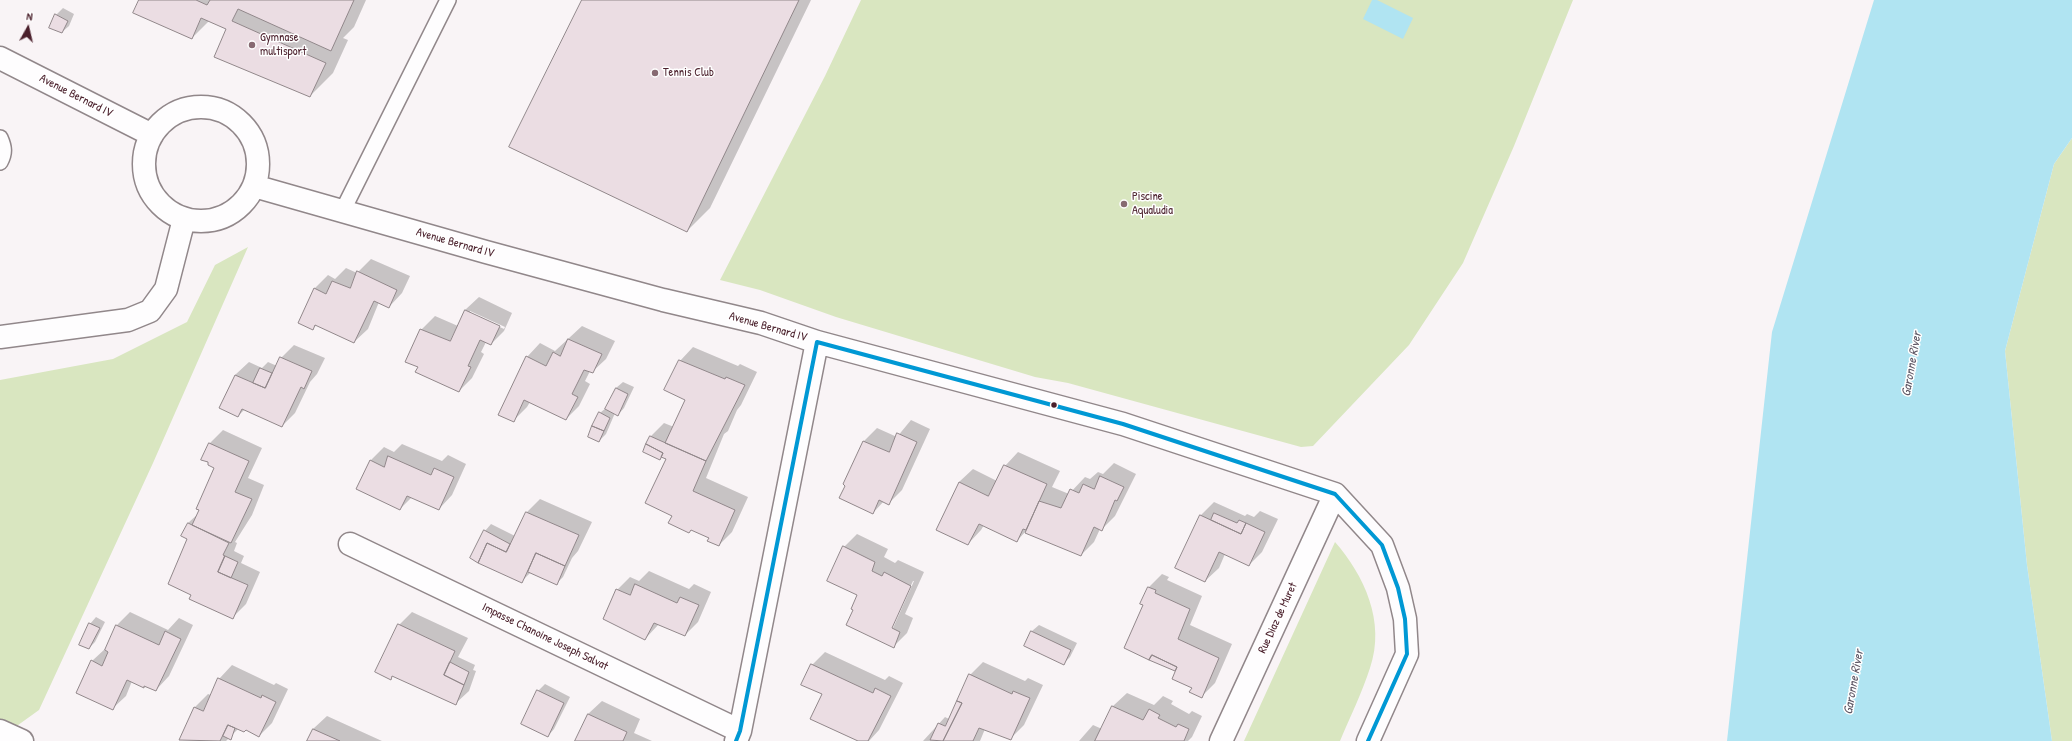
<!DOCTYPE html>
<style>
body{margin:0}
#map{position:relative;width:2072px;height:741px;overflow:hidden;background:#f9f4f6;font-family:"Patrick Hand",sans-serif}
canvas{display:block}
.north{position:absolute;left:8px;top:8px;width:40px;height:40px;-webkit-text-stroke:3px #fff;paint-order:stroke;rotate:8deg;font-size:11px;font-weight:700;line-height:16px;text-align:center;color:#4a1f2b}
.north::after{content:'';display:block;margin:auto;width:14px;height:18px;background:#4a1f2b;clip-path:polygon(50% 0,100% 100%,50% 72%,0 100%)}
</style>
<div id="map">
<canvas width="2072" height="741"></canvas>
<div class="north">N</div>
</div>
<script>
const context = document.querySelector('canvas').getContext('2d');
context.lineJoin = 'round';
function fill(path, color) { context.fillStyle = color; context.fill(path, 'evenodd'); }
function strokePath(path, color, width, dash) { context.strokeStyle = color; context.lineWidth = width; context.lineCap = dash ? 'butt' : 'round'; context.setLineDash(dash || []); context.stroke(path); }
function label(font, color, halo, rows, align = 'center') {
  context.font = font + ' "Patrick Hand",sans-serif'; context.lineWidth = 3; context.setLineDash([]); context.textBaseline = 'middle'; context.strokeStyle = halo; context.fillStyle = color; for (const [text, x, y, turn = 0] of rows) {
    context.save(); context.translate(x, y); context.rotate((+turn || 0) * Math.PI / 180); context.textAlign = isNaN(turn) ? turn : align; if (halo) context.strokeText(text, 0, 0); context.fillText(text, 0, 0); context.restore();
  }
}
const green = new Path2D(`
 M861 0H1573L1514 146 1463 263 1409 345 1313 446 1301 447 1068 383 1035 377 836 317 760 290 720 280 825 76Z
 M2072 138V741H2052L2027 565 2005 351 2054 164Z
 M248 247 153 463 39 710 0 738V380L113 359 187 322 215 265Z
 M1335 542C1364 575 1386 622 1370 668 1362 693 1350 717 1340 741H1244Z`);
const water = new Path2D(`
 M1372 0H1377L1413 18 1403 39 1363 19Z
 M1874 0H2072V138L2054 164 2005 351 2027 565 2052 741H1727L1772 332Z`);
const shadow = new Path2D(`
 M140 0H366L354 27 343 38 348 40 333 73 310 96 228 29 209 21 192 38Z
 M583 0H811L710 208 687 231Z
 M63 8 74 14 69 26 62 32 56 15Z
 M371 259 410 276 402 293 389 307 379 302 368 329 354 342 317 325 313 328 315 288 328 275 335 279 346 268 357 273Z
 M479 297 512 313 504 331 491 344 486 342 481 352 484 354 472 378 459 391 419 367 421 330 435 316 458 326 465 310ZM470 311 505 327 504 329 470 313Z
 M582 326 615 341 606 359 592 372 590 371 585 381 590 384 579 406 566 419 530 402 527 407 514 420 527 357 540 343 555 351Z
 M294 345 325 358 317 374 310 382 295 413 282 426 245 409 238 416 235 375 249 362 262 368 268 362 277 366 281 358Z
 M693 347 738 366 740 364 757 372 741 405 737 410 728 431 724 434 706 478 748 497 732 532 719 545 710 537 692 529 689 532 673 515 667 459 662 457 660 459 647 445 651 436 664 423 674 427 687 399 680 361Z
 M623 382 634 387 624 408 618 415 615 413 606 434 599 441 600 413 607 407 616 388Z
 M911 420 930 429 902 490 889 503 884 501 873 513 844 484 864 441 877 428 897 437Z
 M223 430 262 448 248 478 264 485 252 515 235 542 237 543 234 551 244 556 241 563 260 572 246 604 233 617 192 594 189 539 188 523 199 513 216 468 209 462 202 459 210 443Z
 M402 444 442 461 448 455 466 464 452 495 439 509 412 497 400 509 357 489 371 460 384 447 394 452Z
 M1018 452 1060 471 1052 487 1069 494 1085 477 1090 479 1098 472 1103 474 1114 463 1136 474 1115 516 1102 529H1100L1094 542 1081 555 1025 532 1017 541 984 525 981 530 968 544 959 482 973 469 997 481 1005 466Z
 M540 499 592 522 578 551 572 558 563 577 556 584 531 572 522 581 485 531 491 524 515 536 527 512Z
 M1214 502 1245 516 1247 514 1254 517 1260 511 1278 519 1262 552 1249 565 1225 554 1219 568 1205 581 1176 567 1201 515Z
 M857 534 888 549 884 557 895 563 898 560 924 572 905 614 913 618 907 633 894 646 854 610 858 595 844 547ZM913 581H914L893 628H891Z
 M649 571 689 589 694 584 711 592 698 622 685 635 659 624 645 639 617 590 630 577 639 581Z
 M1162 574 1169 577 1167 580 1202 596 1190 625 1232 644 1215 683 1201 697 1178 666 1175 670 1145 605 1149 587Z
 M130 612 168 630 179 618 193 625 169 676 156 690 132 681 126 696 112 709 92 661 106 648 117 625Z
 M412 612 468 638 458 657 475 665 473 670 476 671 469 691 455 704 394 675 390 678 399 625Z
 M96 617 105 622 95 642 89 648 90 624Z
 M1039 625 1077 643 1070 657 1064 663 1025 646 1032 631Z
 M825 652 885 680 889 676 903 683 879 730 869 741H860L823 694 812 665Z
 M983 662 1025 681 1028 678 1043 685 1024 725 1011 738 985 729 980 741H923L945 717 949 719 970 675Z
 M232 665 274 685 276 683 288 689 272 723 259 736 246 729 239 728 226 741 181 740 195 707 208 694 211 695 219 679Z
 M545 684 570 697 554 729 548 736 538 691Z
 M1127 693 1154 705 1163 696 1173 701 1171 704 1189 714 1192 711 1202 716 1192 737 1188 741H1079L1093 725 1102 729 1113 706Z
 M602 701 640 719 634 733 652 741H576L588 714Z
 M327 716 382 741H308L313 729Z`);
const building = new Path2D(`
 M139 0H196L207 5 210 0H354L331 51 238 9 232 21 326 63 310 97 214 57 226 29 201 18 192 39 133 13Z
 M582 0H799L687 232 509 147Z
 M55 14 68 21 62 33 49 28Z
 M357 271 397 290 389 308 374 301 354 343 315 325 313 330 298 323 314 288 326 294 332 281 350 288Z
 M465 310 500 326 491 345 480 340 468 366 471 367 459 392 415 372 418 367 405 362 420 329 450 341Z
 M568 339 602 354 593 373 584 370 572 394 578 397 566 420 524 400 514 422 498 415 526 356 546 366 553 352 560 356Z
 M280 357 312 371 304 389 301 387 282 427 242 409 238 417 219 408 235 375 265 388Z
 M679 360 725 379 726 377 745 385 706 461 665 443 685 400 664 390Z
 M260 368 272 373 265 388 253 383Z
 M616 388 628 394 618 416 605 409Z
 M599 412 610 418 604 431 592 426Z
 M592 426 604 431 599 442 588 437Z
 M897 433 917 442 889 505 879 500 873 514 839 498 845 486 843 484 863 441 889 452Z
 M650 436 706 461 693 491 735 510 719 546 707 541 709 538 691 530 689 533 668 523 672 516 645 503 666 459 661 457 663 453 646 444Z
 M209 443 249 461 235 492 252 499 231 543 192 525 199 510 196 509 214 468 208 465V462L201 460Z
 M646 444 663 453 660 460 643 452Z
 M388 456 431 475 434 468 454 477 439 510 407 496 400 510 356 489 370 460 384 467Z
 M1004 465 1047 484 1026 530 1023 529 1017 542 979 524 968 545 936 530 959 482 988 496Z
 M1100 476 1124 487 1117 501 1115 500 1102 531 1094 527 1081 556 1025 533 1039 501 1061 508 1070 489 1079 493 1083 484 1094 489Z
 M526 512 579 535 565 566 536 553 522 583 478 563 487 543 506 552Z
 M1214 513 1237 523 1239 520 1246 523 1241 534 1211 520Z
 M1200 515 1241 534 1246 523 1265 532 1249 566 1219 552 1205 582 1175 568Z
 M188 523 229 543 223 555 225 556 218 572 248 585 233 619 189 599 191 595 168 584 187 539 181 536Z
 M484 530 510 544 506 552 487 543 478 563 470 558Z
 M843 546 875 562 872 571 882 576 884 572 911 586 892 628 900 632 894 648 846 625 853 610 851 609 857 595 827 581Z
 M536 553 565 566 557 585 528 572Z
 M225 556 238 562 231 578 218 572Z
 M635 584 677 603 680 597 699 605 685 636 654 623 645 640 603 619 616 589 630 595Z
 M1148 587 1156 590 1155 593 1190 609 1178 639 1219 658 1202 698 1189 692 1192 688 1172 679 1177 667 1152 655 1149 660 1124 648 1143 605 1140 604Z
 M89 623 100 628 89 649 79 645Z
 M398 624 455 651 444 675 464 685 456 705 392 676 391 680 375 672Z
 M116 625 159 645 165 631 181 639 156 691 144 686V688L127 680 113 710 76 693 91 660 102 666 108 652 105 650Z
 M1031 631 1071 650 1064 665 1024 646Z
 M1152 655 1177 667 1175 671 1149 660Z
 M450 662 469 672 464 685 444 675Z
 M811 664 873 693 875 688 891 696 868 741H858L810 719 822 694 801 685Z
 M969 674 1012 694 1013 691 1030 698 1011 740 979 728 973 741H943L962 703 957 701Z
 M218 678 261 698 262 695 276 702 259 737 246 730 244 732 228 725 220 741 179 740 194 707 203 711Z
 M537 690 564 703 548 737 521 724Z
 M957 701 962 703 943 741 930 740 938 723 945 726Z
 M1112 706 1143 720 1149 709 1160 715 1158 718 1176 727 1178 724 1189 729 1184 741H1095Z
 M588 714 627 732 623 741H575Z
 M228 725 235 728 231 740 223 736Z
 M313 729 340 741H307Z`);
const service = new Path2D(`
 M0 138C4 147 5 153 0 162
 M342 212 448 0`);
const minor = new Path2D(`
 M0 58 152 135
 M144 164a57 57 0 1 1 114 0a57 57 0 1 1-114 0Z
 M254 186 486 252 663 300 761 323 817 342 1123 424 1335 494 1382 545 1398 588 1405 619 1407 654 1368 741
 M0 337 128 320 150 311 166 289 184 219
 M350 544 740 731
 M0 731 22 741
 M736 741 740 731 817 342
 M1221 741 1335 494`);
const bus1 = new Path2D(`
 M817 342 1123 424 1335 494 1382 545 1398 588 1405 619 1407 654 1368 741
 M736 741 740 731 817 342`);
const markers = [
 [252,45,4,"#876a72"],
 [655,73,4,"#876a72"],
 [1124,204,4,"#876a72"],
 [1054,405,3.5,"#4a1f2b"]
];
const poiNames = [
 ["Gymnase",260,38],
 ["multisport",260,52],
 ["Tennis Club",663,73],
 ["Piscine",1132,197],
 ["Aqualudia",1132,211]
];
const streetNames = [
 ["Avenue Bernard IV",76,96,27],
 ["Avenue Bernard IV",455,243,16],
 ["Avenue Bernard IV",768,327,16],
 ["Rue Diaz de Muret",1278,618,-65],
 ["Impasse Chanoine Joseph Salvat",545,637,26]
];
const waterNames = [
 ["Garonne River",1912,364,-80],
 ["Garonne River",1854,682,-80]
];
fill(green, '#d9e6c0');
fill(water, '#b0e4f2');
fill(shadow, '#0003');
fill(building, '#ebdde3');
strokePath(building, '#91878a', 1);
strokePath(service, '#91878a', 18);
strokePath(minor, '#91878a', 25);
strokePath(service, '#fefdfe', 15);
strokePath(minor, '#fefdfe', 22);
strokePath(bus1, '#0098d4', 4);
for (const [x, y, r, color] of markers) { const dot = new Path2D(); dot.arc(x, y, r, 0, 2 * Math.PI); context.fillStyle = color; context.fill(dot); strokePath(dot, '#fff', 1.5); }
label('12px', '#4a1f2b', '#fff', poiNames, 'left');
label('12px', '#4a1f2b', '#fff', streetNames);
label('italic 13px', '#5f5866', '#fff', waterNames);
</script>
